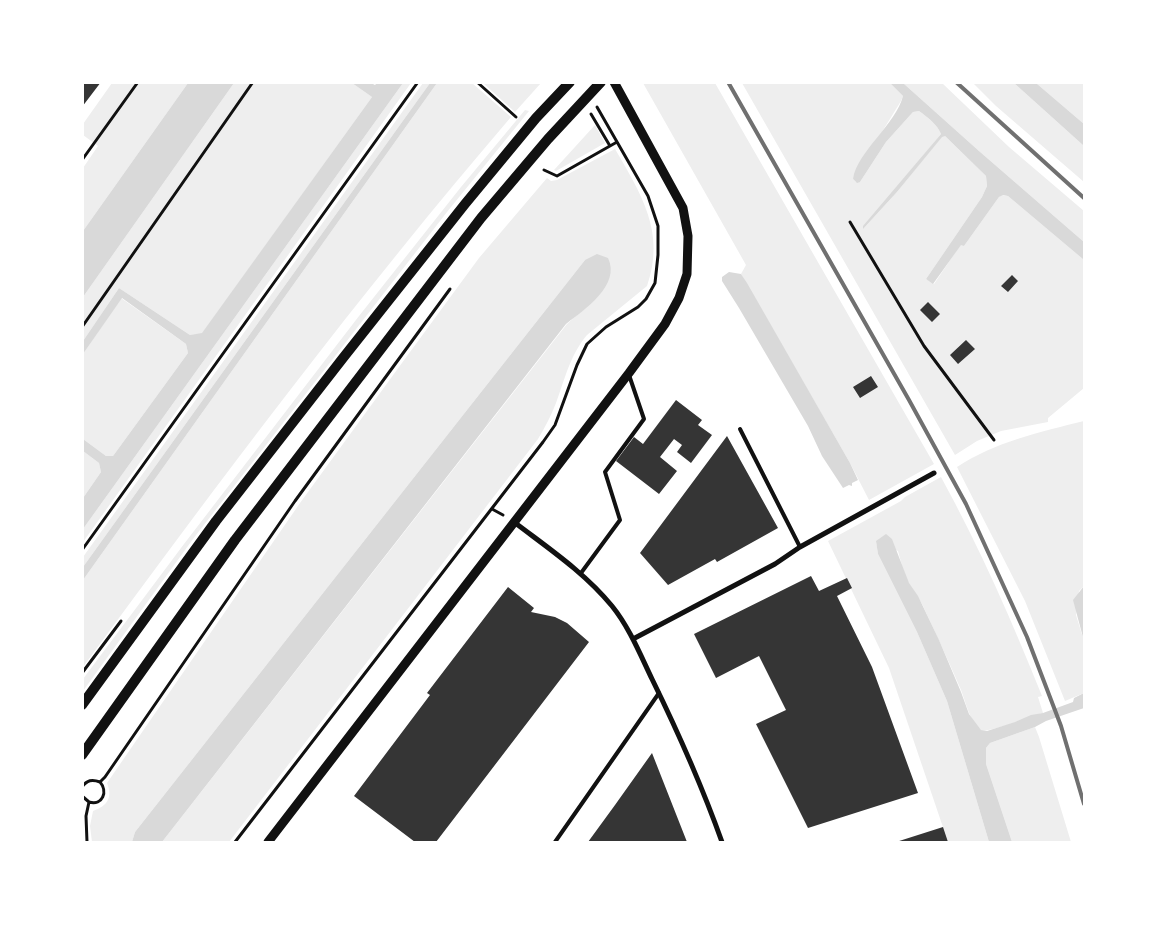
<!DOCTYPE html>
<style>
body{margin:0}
#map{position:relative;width:1167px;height:925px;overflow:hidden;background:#fff;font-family:Figtree,sans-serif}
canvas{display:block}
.frame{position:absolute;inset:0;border:84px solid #fff;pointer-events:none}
</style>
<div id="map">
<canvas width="1167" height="925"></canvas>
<div class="frame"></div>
</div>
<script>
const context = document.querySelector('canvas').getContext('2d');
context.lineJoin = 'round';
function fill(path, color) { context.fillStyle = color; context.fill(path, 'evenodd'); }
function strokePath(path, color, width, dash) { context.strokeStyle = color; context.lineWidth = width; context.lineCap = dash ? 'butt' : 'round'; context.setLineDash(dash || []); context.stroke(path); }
const green = new Path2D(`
 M112 83H188L83 231V168L98 146 83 135V124Z
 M234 83H352L372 97 202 334 190 335 119 288 83 341V297Z
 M403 83H411L83 542V529Z
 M423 83H430L83 567V557Z
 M437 83H472L511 117C360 293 220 480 83 667V580Z
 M483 83H541L515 112Z
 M643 83H715L934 464 869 500 850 463 741 274 746 265Z
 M742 83H890L903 96 901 101 853 179 856 182H860L886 142 913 112 919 111C927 117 937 124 941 134L863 229 897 192 942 136H945L986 176 987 186 982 197 926 279 934 284 961 244 964 246 999 197 1002 195 1008 196 1084 260V388L1048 418V422L1001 431 977 441 955 455Z
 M903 83H942L1009 147 1084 211V242L979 151Z
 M973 83H1014L1084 146V182L996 106Z
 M1036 83H1084V124Z
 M525 110 529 111 447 212 193 539 83 691V679L184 544 359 316 461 187Z
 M595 125 605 143 556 171 554 170Z
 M615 149C641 194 666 232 647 286L587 335C570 355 565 379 556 403 551 416 545 427 538 439L229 842H162L567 324 599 295 585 260 135 832 132 842H92L90 826 93 811C107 806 113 798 107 783L300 503 399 367 479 258 547 178 551 181 557 180Z
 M121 298 186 344 188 353 113 456H106L83 439V354Z
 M1084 421V586L1079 591 1076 615 1084 641V693L1065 701 1025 601 957 467C995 442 1040 432 1084 421Z
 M83 451 99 463 101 472 83 498Z
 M941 477C980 548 1012 621 1042 696L1038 697 1043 713C1032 715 988 734 981 730 971 725 965 700 961 690 949 662 936 634 923 606 919 598 914 591 909 584 904 574 901 562 898 551L876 541 878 554 917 632 947 701 989 842H948L889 668 828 541 901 501 905 497Z
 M1035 727 1039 737 1071 842H1012L986 764V748L990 743Z`);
const water = new Path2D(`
 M188 83H234L83 297V231Z
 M352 83H371L375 85 377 83H403L83 529V498L101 472 99 463 83 451V439L106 456H113L188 353 186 344 122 298 83 354V341L119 288 190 335 202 333 372 97Z
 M430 83H437L83 580V567Z
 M890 83H903L979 151 1084 242V260L1008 196 1003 195 999 197 964 246 961 245 933 284 926 279 982 197 987 186 986 176 945 136 942 137 897 192 863 229V226L941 134C937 124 927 117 919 111L913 112 886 142 860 182 857 183 853 179C857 152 896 124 903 96Z
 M1014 83H1036L1084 124V146Z
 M597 254 608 258C621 285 585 309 566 324L162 842H132L135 832 585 260Z
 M729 272 741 274 747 283 850 463 858 480 852 483V486L849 485 843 488 822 456 808 426 739 308 722 281V277Z
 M886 534 892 539 909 583 918 596 939 640 961 692 969 714 981 730 987 731 1015 722 1031 715 1043 713 1073 702 1074 698 1084 693V708L1046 721 1035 727 990 743 986 748V764L1012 842H989L947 701 917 632 878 554 876 541Z
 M1084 586V641L1073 600Z`);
const building = new Path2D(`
 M82 82H101L82 107Z
 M1012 275 1018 281 1008 292 1001 286Z
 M928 302 940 314 932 322 920 310Z
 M966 340 975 349 958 364 950 355Z
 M871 376 878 387 860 398 853 387Z
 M676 400 702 420 698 425 712 435 691 463 677 452 682 445 674 439 660 457 677 471 659 494 616 461 634 437 643 444Z
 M727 436 778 528 717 562 715 559 668 585 640 553Z
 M811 576 819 591 847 578 852 588 837 596 872 667 918 793 808 828 756 724 786 710 759 656 716 678 694 634Z
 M508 587 534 608 531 612 555 617 567 623 589 642 436 842H415L354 796 430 695 427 693Z
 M652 753 687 842H588L615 805Z
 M943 827 948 842H896Z`);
const path = new Path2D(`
 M477 82 516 117
 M591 114 610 146
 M82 160 138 82
 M544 170 557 176 617 142
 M850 222 924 346 994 440
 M82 327 253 82
 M492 509 503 515
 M82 550 418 82
 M82 673 121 621
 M100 782 105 777 295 501 450 289
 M82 787C87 780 92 779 100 782
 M82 796 89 802
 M89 802C103 806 108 791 100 782
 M87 842 86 816 89 802
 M235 842 543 442 555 425 577 365 587 344 606 327 638 307 646 299 655 283 658 255V226L648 196 597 107`);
const service = new Path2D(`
 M740 429 800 547
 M581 573 620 520 605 472 644 419 629 375
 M555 842 659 693`);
const minor = new Path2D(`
 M514 522C548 548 584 572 612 606 629 627 640 654 652 679 678 732 702 786 722 842
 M633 639 775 564 800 547 934 473`);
const tertiary = new Path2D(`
 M268 842 629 373 665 324 679 298 687 274 688 236 683 208 614 82`);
const secondary = new Path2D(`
 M82 705 216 521 343 358 465 204 536 118 570 82
 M82 755 235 540 481 218 548 139 601 82`);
const rail = new Path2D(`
 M728 82 909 400 966 504 1027 637 1061 726 1084 804
 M956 82 1084 198`);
fill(green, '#eee');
fill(water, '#d9d9d9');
fill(building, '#353535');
strokePath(path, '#111', 3);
strokePath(service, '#111', 4);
strokePath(minor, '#111', 5);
strokePath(tertiary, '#111', 9);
strokePath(secondary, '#111', 10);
strokePath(rail, '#707070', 4);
</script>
